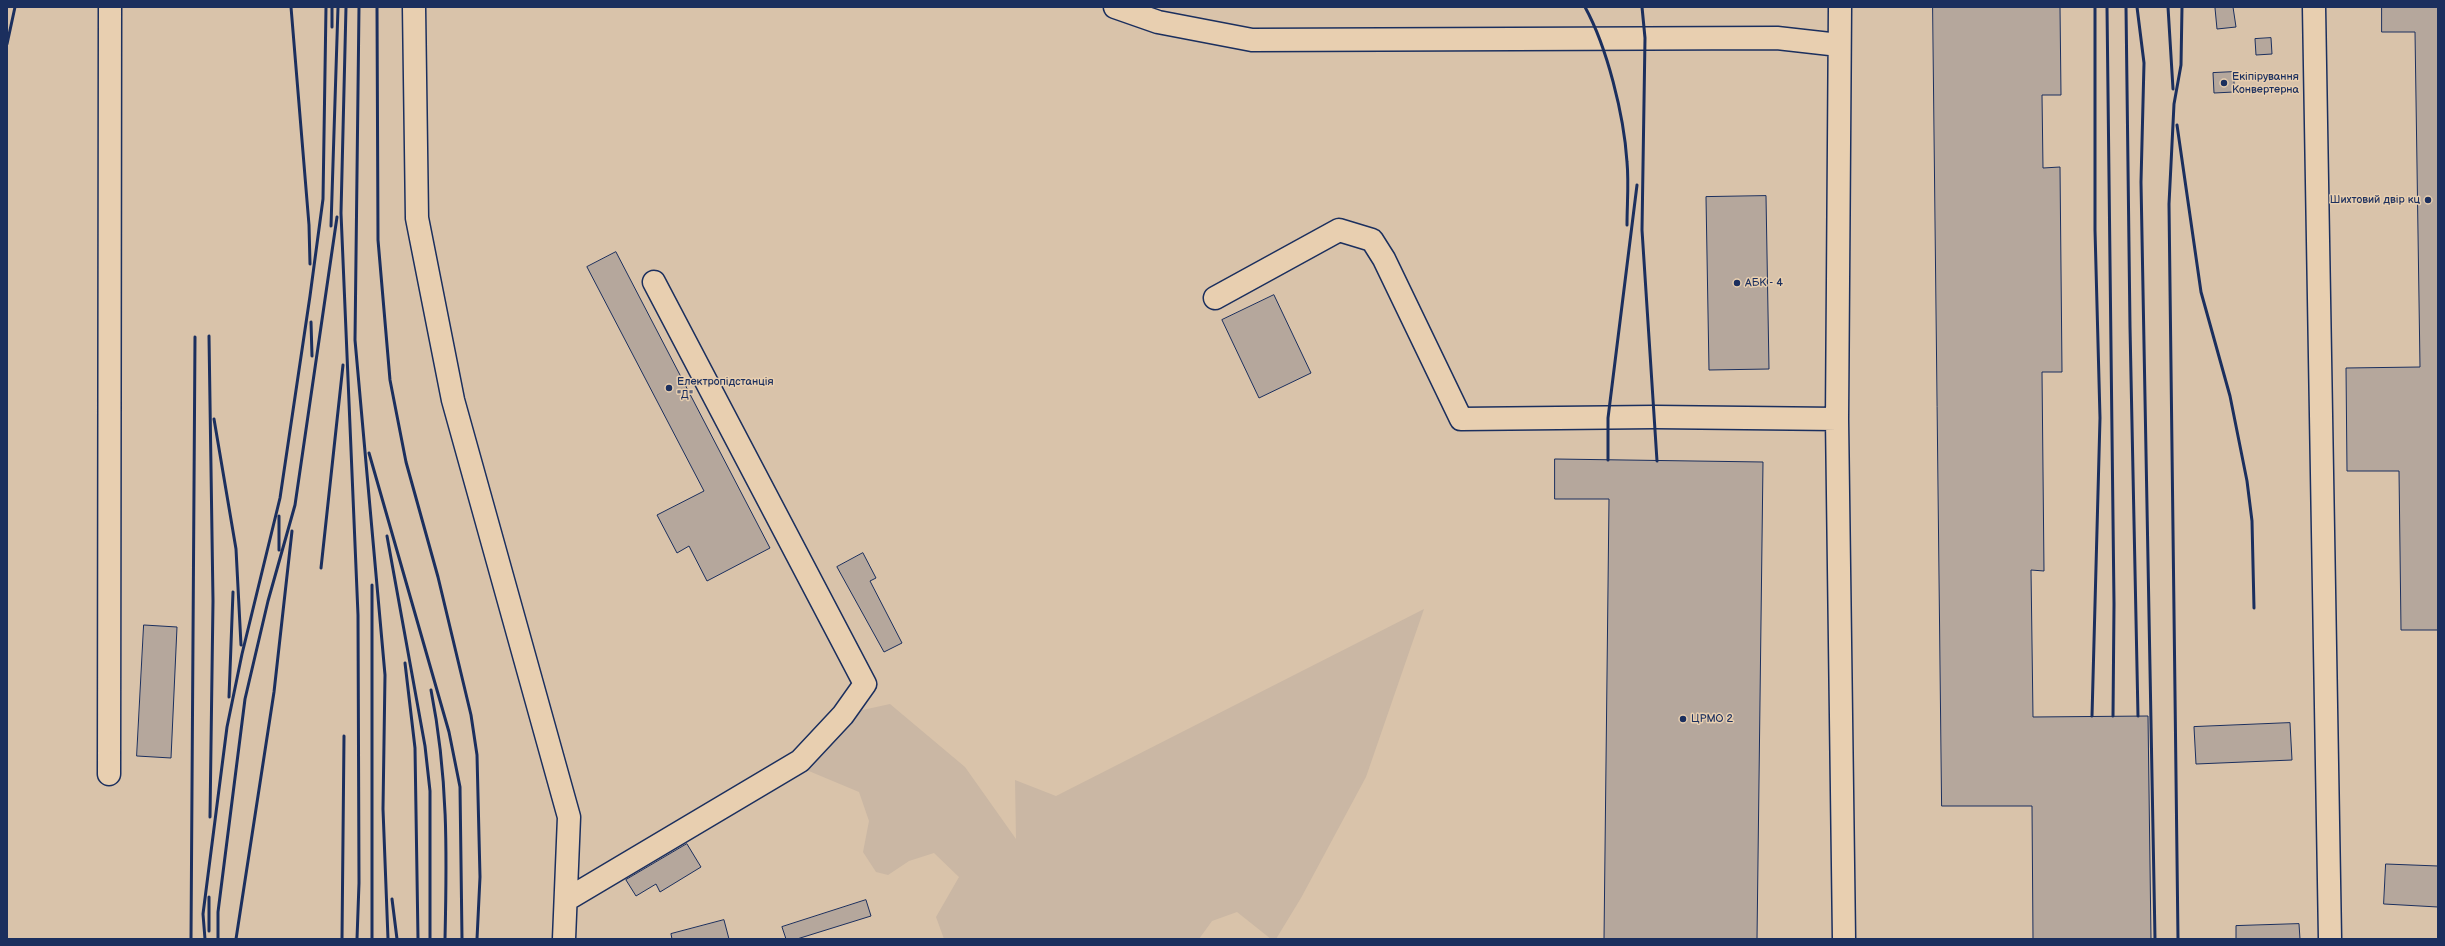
<!DOCTYPE html>
<meta charset="utf-8">
<style>
body{margin:0}
#map{position:relative;width:2445px;height:946px;overflow:hidden;background:#e8cfb0;font-family:"Balsamiq Sans",sans-serif}
canvas{display:block}
.frame{position:absolute;inset:0;border:8px solid #1b2f5e;pointer-events:none}
</style>
<div id="map">
<canvas width="2445" height="946"></canvas>
<div class="frame"></div>
</div>
<script>
const context = document.querySelector('canvas').getContext('2d');
context.lineJoin = 'round';
function fill(path, color) { context.fillStyle = color; context.fill(path, 'evenodd'); }
function strokePath(path, color, width, dash) { context.strokeStyle = color; context.lineWidth = width; context.lineCap = dash ? 'butt' : 'round'; context.setLineDash(dash || []); context.stroke(path); }
function label(font, color, halo, rows, align = 'center') {
  context.font = font + ' "Balsamiq Sans",sans-serif'; context.lineWidth = 3; context.setLineDash([]); context.textBaseline = 'middle'; context.strokeStyle = halo; context.fillStyle = color; for (const [text, x, y, turn = 0] of rows) {
    context.save(); context.translate(x, y); context.rotate((+turn || 0) * Math.PI / 180); context.textAlign = isNaN(turn) ? turn : align; if (halo) context.strokeText(text, 0, 0); context.fillText(text, 0, 0); context.restore();
  }
}
const built = new Path2D(`
 M7 7H2438V939H7Z`);
const green = new Path2D(`
 M1424 609 1366 777 1301 898 1276 939H1271L1237 912 1212 921 1199 939H944L936 917 959 877 934 853 909 861 888 875 876 872 863 852 869 821 859 792 804 769 858 711 890 704 965 767 1016 839 1015 780 1056 796Z`);
const building = new Path2D(`
 M1933 7H2060L2061 95H2042L2043 168 2060 167 2062 372H2042L2044 571 2031 570 2033 717 2148 716 2151 939H2033L2032 806H1942Z
 M2233 7 2236 27 2217 29 2215 8Z
 M2382 7H2438V630H2401L2399 471H2347L2346 368 2420 367 2415 32H2382Z
 M2271 38 2272 54 2256 55 2255 39Z
 M2234 72V92L2214 93 2213 73Z
 M1766 196 1769 369 1709 370 1706 197Z
 M616 252 770 548 707 581 689 546 677 553 657 515 704 491 587 267Z
 M1274 295 1311 373 1259 398 1222 320Z
 M1555 459 1763 462 1757 939H1604L1609 499H1555Z
 M863 553 876 578 870 581 902 643 884 652 837 567Z
 M144 625 177 627 171 758 137 756Z
 M2290 723 2292 760 2196 764 2194 727Z
 M687 844 701 867 660 892 656 884 636 896 626 880Z
 M2386 864 2438 866V907L2384 904Z
 M866 900 871 916 797 939H786L782 927Z
 M724 920 729 939H672L671 934Z
 M2299 924 2300 939H2236V926Z`);
const minor = new Path2D(`
 M414 7 417 218 453 400 569 817 564 939
 M1115 7 1158 22 1252 40 1777 38 1839 45
 M1840 7 1837 419 1844 939
 M2314 7 2330 939
 M1215 298 1339 230 1372 240 1384 259 1461 419 1655 417 1837 419
 M109 774 110 7
 M566 900 800 761 843 715 865 684 654 282`);
const rail = new Path2D(`
 M291 7 309 225 310 264
 M346 7 341 213 358 615 359 883 357 939
 M359 7 355 340 385 675 383 809 388 939
 M377 7 378 240 390 380 406 462 438 577 471 715 477 755 480 877 477 939
 M1585 7C1607 47 1624 115 1627 162 1629 183 1627 204 1627 225
 M1642 7 1645 38 1642 230 1657 461
 M2107 7 2114 604 2113 716
 M2126 7 2130 327 2138 716
 M2137 7 2144 63 2141 182 2155 939
 M2168 7 2173 89
 M332 27V7
 M7 44 15 7
 M2177 125 2201 292 2230 396 2247 481 2252 521 2254 608
 M331 226 338 7
 M311 322 312 356
 M209 336 213 601 210 817
 M214 419 236 549 241 645
 M369 453 449 732 460 787 462 939
 M1608 460V418L1637 185
 M387 536 425 746 430 791V939
 M279 550V516
 M321 568 343 365
 M372 585V939
 M405 663 415 748 418 939
 M431 690C448 776 447 853 445 939
 M229 697 233 592
 M2092 716 2100 418 2095 230V7
 M392 899 397 939
 M209 931V897
 M191 939 195 337
 M205 939 203 914 227 727 242 654 280 498 310 296 323 199 326 7
 M218 939V912L245 699 268 601 295 505 337 217
 M236 939 274 692 292 531
 M342 939 344 736
 M2178 939 2169 204 2174 104 2181 65 2182 7`);
const markers = [
 [2224,83,4,"#1b2f5e"],
 [2428,200,4,"#1b2f5e"],
 [1737,283,4,"#1b2f5e"],
 [669,388,4,"#1b2f5e"],
 [1683,719,4,"#1b2f5e"]
];
const poiNames = [
 ["Екіпірування",2232,77],
 ["Конвертерна",2232,90],
 ["Шихтовий двір кц",2420,200,"right"],
 ["АБК - 4",1745,283],
 ["Електропідстанція",677,382],
 ["\"Д\"",677,395],
 ["ЦРМО 2",1691,719]
];
fill(built, '#d9c3aa');
fill(green, '#cab7a4');
fill(building, '#b5a79c');
strokePath(building, '#1b2f5e', 1);
strokePath(minor, '#1b2f5e', 25);
strokePath(minor, '#e8cfb0', 22);
strokePath(rail, '#1b2f5e', 3);
for (const [x, y, r, color] of markers) { const dot = new Path2D(); dot.arc(x, y, r, 0, 2 * Math.PI); context.fillStyle = color; context.fill(dot); strokePath(dot, '#e8cfb0', 1.5); }
label('11px', '#1b2f5e', '#e8cfb0', poiNames, 'left');
</script>
